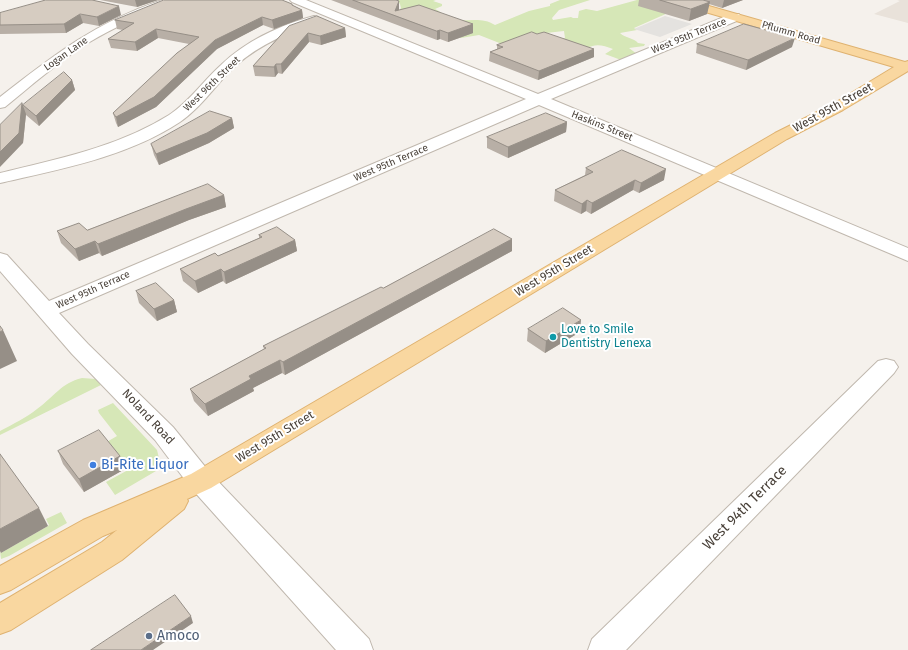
<!DOCTYPE html>
<style>
body{margin:0}
canvas{display:block;background:#f5f1ec}
</style>
<canvas width="908" height="650"></canvas>
<script>
const context = document.querySelector('canvas').getContext('2d');
context.lineJoin = 'round';
function fill(path, color) { context.fillStyle = color; context.fill(path, 'evenodd'); }
function strokePath(path, color, width, dash) { context.strokeStyle = color; context.lineWidth = width; context.lineCap = dash ? 'butt' : 'round'; context.setLineDash(dash || []); context.stroke(path); }
function label(font, color, halo, rows, align = 'center') {
  context.font = font + ' "Fira Sans",sans-serif'; context.lineWidth = 4; context.setLineDash([]); context.textBaseline = 'middle'; context.strokeStyle = halo; context.fillStyle = color; for (const [text, x, y, turn = 0] of rows) {
    context.save(); context.translate(x, y); context.rotate((+turn || 0) * Math.PI / 180); context.textAlign = isNaN(turn) ? turn : align; if (halo) context.strokeText(text, 0, 0); context.fillText(text, 0, 0); context.restore();
  }
}
const residential = new Path2D(`
 M897 0H908V23L874 14 900 1Z`);
const green = new Path2D(`
 M396 0H436L433 1 442 4V6L435 9C440 11 443 15 448 18 463 24 480 15 495 25L529 11 550 6V4L560 0H590L559 10 552 18 553 20 571 17 573 18H578L579 11 586 9 597 11 637 0H663L677 9 634 28 637 30 620 33C625 38 634 38 638 43L645 44 644 46 629 48 637 54 621 60 605 54 613 49C602 45 596 43 585 49L554 41 565 38 564 31 528 35 507 46 479 35 461 38 398 12 401 8 400 4Z
 M82 378 96 379 101 385 0 435V431C13 424 26 418 37 409 54 397 61 383 82 378Z
 M113 403 157 450 160 462 156 471 115 495 106 482 128 470 127 466 105 443 117 436 99 413 98 410Z
 M61 512 67 523 9 556 1 559 0 551 1 553 48 526 49 525 46 519Z`);
const parking = new Path2D(`
 M665 16 692 24 660 37 634 29Z`);
const minor = new Path2D(`
 M162 0H179L177 2C146 13 116 26 88 43 58 62 32 85 5 107L0 108V97C54 55 96 22 162 0Z
 M290 0H306L538 94 731 14H739L741 17 739 20 551 99 908 248V261L539 105 59 313 88 344 173 427 211 474 369 639 373 650H336L191 488 155 440 72 354 0 271V253L7 255 49 301 526 99 292 2Z
 M314 16 318 17 320 20 318 23C285 33 254 47 229 72 213 89 199 109 180 122 127 157 61 169 0 183V173C57 159 118 147 169 115 189 102 203 81 221 65 246 41 280 25 314 16Z
 M886 359 894 361 898 367 894 373 626 650H588L592 639 878 361Z`);
const major = new Path2D(`
 M669 0H688L905 62 908 61V71L843 110 787 139 211 488 187 499 188 501 184 509 122 560 11 630 0 634V603L102 542 117 530 103 536 11 590 0 594V566L83 520 191 474 775 133 833 104 894 67 671 2Z`);
const wall = new Path2D(`
 M100 0H158L137 7Z
 M331 0H396L399 1V10L473 24V33L448 42 440 39 437 40Z
 M639 0H743L722 8 709 4 707 14 689 21 638 6Z
 M292 4V5L302 10 303 18 274 29 263 25 217 49 156 107 118 127 116 123 113 113 189 44 158 38 137 51 111 48 108 39 123 30 117 29 115 20Z
 M0 13 121 15 99 26 83 23 66 33 0 34Z
 M289 26 345 28 346 37 321 45 309 42 282 74 278 73 275 77 255 76 253 66Z
 M537 34 594 49V57L538 80 489 61 490 52 497 49V45Z
 M697 44 792 47 746 70 696 53Z
 M72 80 75 90 39 126 26 115V114L23 143 22 103 23 105Z
 M232 118 234 128 209 143 159 165 154 155 151 144Z
 M567 122 566 132 508 158 487 148V137Z
 M586 168 664 180 639 193 633 190 591 214 586 211 581 214 554 201 555 190 585 175Z
 M224 195 226 207 189 220 102 256 99 253 79 261 61 243 57 231 87 230Z
 M259 235 295 240 297 251 226 284 223 281 198 293 183 281 180 269 218 256 259 238Z
 M512 239V251L285 375 282 373 253 388 254 391 208 416 194 401 190 389 264 349 263 346 383 288Z
 M136 291 174 300 177 312 157 321 139 303Z
 M528 329 580 332 545 353 527 341Z
 M58 451 120 456 125 469 84 492 63 464Z`);
const shadedWall = new Path2D(`
 M135 0H158L137 7Z
 M724 0H743L722 8Z
 M399 1V10L397 16 395 11Z
 M710 2 707 14 689 21 691 9Z
 M292 4 293 13 302 10 303 18 274 29 272 20 292 5Z
 M119 6 121 15 99 26 97 17Z
 M80 14 83 23 66 33 64 24Z
 M262 17 263 25 217 49 156 107 118 127 116 117 215 40Z
 M473 24V33L448 42V33Z
 M345 28 346 37 321 45 320 36Z
 M156 29 158 38 137 51 135 42Z
 M440 30V39L437 40V31Z
 M308 33 309 42 282 74 281 64Z
 M795 38 792 47 746 70 748 60Z
 M594 49V57L538 80 539 71Z
 M276 64 278 73 275 77 274 67Z
 M72 80 75 90 39 126 36 116Z
 M22 103 26 114 23 143 0 167V152Z
 M232 118 234 128 209 143 159 165 156 154Z
 M567 122 566 132 508 158V147Z
 M666 169 664 180 639 193 641 183Z
 M635 180 633 190 591 214 592 203Z
 M224 195 226 207 189 220 102 256 98 244 186 209Z
 M587 200 586 211 581 214 582 204Z
 M512 239V251L285 375 283 362Z
 M295 240 297 251 226 284 224 272Z
 M95 241 99 253 79 261 75 249Z
 M221 269 223 281 198 293 195 281Z
 M174 300 177 312 157 321 154 309Z
 M581 320 580 332 545 353 546 341Z
 M3 330 17 361 0 369V332Z
 M280 360 282 373 253 388 254 391 208 416 205 404 249 376Z
 M120 456 125 469 84 492 79 479Z
 M39 508 48 526 1 553 0 551V529Z
 M191 616 193 623 153 650H141Z`);
const building = new Path2D(`
 M46 0H92L119 6 97 17 80 14 64 24 0 25V13Z
 M164 0H282L292 4V5L302 10 272 20 262 17 215 40 154 97 116 117 113 113 177 53 199 37 156 29 135 42 108 39 134 23 115 20Z
 M353 0H396L399 1 395 11 419 5 473 24 448 33 440 30 437 31Z
 M660 0H703L710 2 691 9Z
 M317 16 345 28 320 36 308 33 281 64H276L274 67 253 66 289 26Z
 M744 24 795 38 748 60 697 44Z
 M532 32 537 34 544 32 594 49 539 71 490 52 503 47 497 45Z
 M64 72 72 80 36 116 23 105Z
 M22 103 19 133 0 152V125Z
 M210 111 232 118 207 133 156 154 151 144Z
 M546 113 567 122 508 147 487 137Z
 M622 150 666 169 641 183 635 180 592 203 587 200 582 204 555 190 593 172 586 168Z
 M208 184 224 195 186 209 98 244 95 241 75 249 57 231 79 223 87 230Z
 M277 227 295 240 224 272 221 269 195 281 180 269 215 253 218 256 262 237 259 235Z
 M494 229 512 239 283 362 280 360 249 376 251 379 205 404 190 389 266 348 263 346 381 287 383 288Z
 M156 283 174 300 154 309 136 291Z
 M563 308 581 320 546 341 528 329Z
 M0 326 3 330 0 332Z
 M99 430 120 456 79 479 58 451Z
 M0 454 39 508 0 529Z
 M175 595 191 616 141 650H91Z`);
const markers = [
 [553,337,4,"#0f9aa8"],
 [93,465,4,"#3f7fe0"],
 [149,636,4,"#5c6f8a"]
];
const farStreetnames = [
 ["Pflumm Road",791,33,16],
 ["West 95th Terrace",689,36,-22],
 ["Logan Lane",66,54,-35],
 ["West 96th Street",212,84,-44],
 ["Haskins Street",602,126,22],
 ["West 95th Terrace",391,163,-23],
 ["West 95th Terrace",93,290,-24]
];
const streetNames = [
 ["West 95th Street",833,108,-29],
 ["West 95th Street",554,271,-31],
 ["Noland Road",148,417,47],
 ["West 95th Street",275,437,-31]
];
const cultureNames = [
 ["Love to Smile",561,330],
 ["Dentistry Lenexa",561,344]
];
const nearShopnames = [
 ["Bi-Rite Liquor",101,465]
];
const nearStreetnames = [
 ["West 94th Terrace",745,508,-45]
];
const nearServicenames = [
 ["Amoco",157,636]
];
fill(residential, '#e9e2da');
fill(green, '#d6e7b7');
fill(parking, '#e4e2df');
strokePath(minor, '#c0b8ae', 2);
strokePath(major, '#dfb270', 2);
fill(minor, '#fff');
fill(major, '#f9d7a0');
fill(wall, '#b8afa6');
fill(shadedWall, '#968f87');
fill(building, '#d6ccc1');
strokePath(building, '#968f87', 1);
for (const [x, y, r, color] of markers) { const dot = new Path2D(); dot.arc(x, y, r, 0, 2 * Math.PI); context.fillStyle = color; context.fill(dot); strokePath(dot, '#fff', 1.5); }
label('10px', '#494139', '#fff', farStreetnames);
label('12px', '#494139', '#fff', streetNames);
label('12px', '#0d838f', '#fff', cultureNames, 'left');
label('14px', '#366cbe', '#fff', nearShopnames, 'left');
label('14px', '#494139', '#fff', nearStreetnames);
label('14px', '#4e5e75', '#fff', nearServicenames, 'left');
</script>
